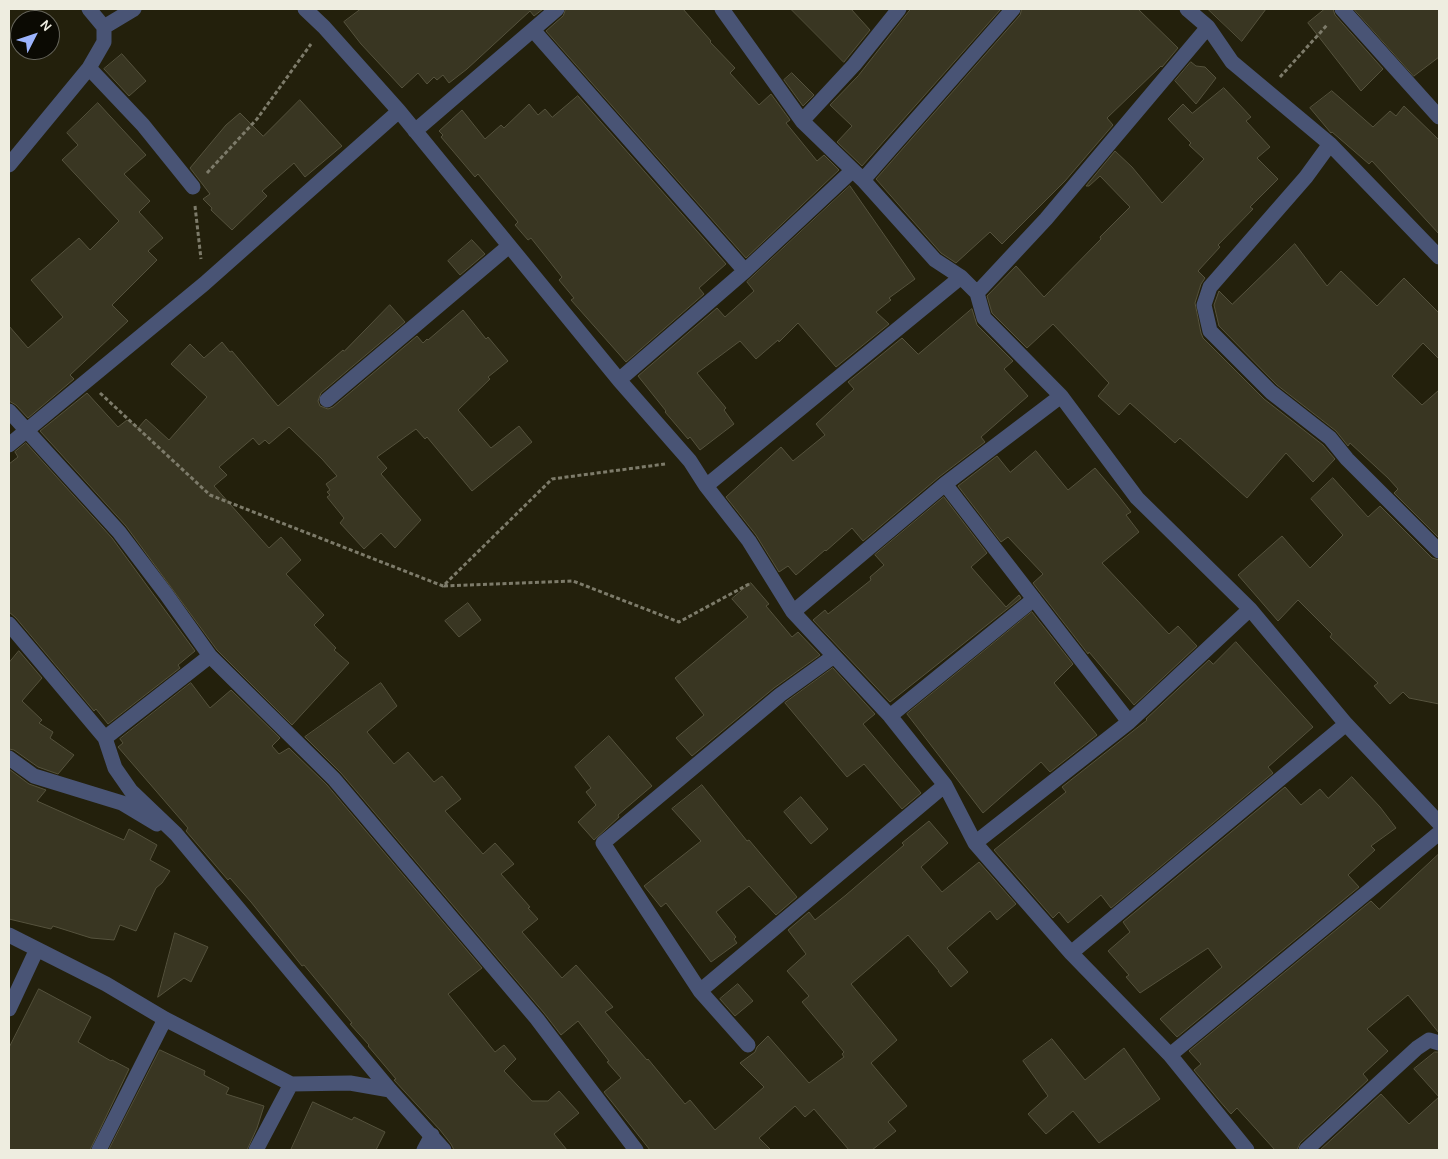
<!DOCTYPE html>
<style>
body{margin:0}
#map{position:relative;width:1448px;height:1159px;overflow:hidden;background:#23200c;font-family:Karla,sans-serif}
canvas{display:block}
.frame{position:absolute;inset:0;border:10px solid #eeede0;pointer-events:none}
.north{position:absolute;left:10px;top:10px;width:50px;height:50px;box-sizing:border-box;background:#0b0a03;border:1px solid #66655b;border-radius:50%;rotate:49deg;font-size:14px;font-weight:700;line-height:20px;text-align:center;color:#eeede0}
.north::after{content:'';display:block;margin:auto;width:18px;height:22px;background:#9cb4fd;clip-path:polygon(50% 0,100% 100%,50% 72%,0 100%)}
</style>
<div id="map">
<canvas width="1448" height="1159"></canvas>
<div class="frame"></div>
<div class="north">N</div>
</div>
<script>
const context = document.querySelector('canvas').getContext('2d');
context.lineJoin = 'round';
function fill(path, color) { context.fillStyle = color; context.fill(path, 'evenodd'); }
function strokePath(path, color, width, dash) { context.strokeStyle = color; context.lineWidth = width; context.lineCap = dash ? 'butt' : 'round'; context.setLineDash(dash || []); context.stroke(path); }
const building = new Path2D(`
 M361 9H543L534 16 530 11 467 69 449 83 443 75 437 80 434 77 427 84 418 73 402 88 361 44 344 22Z
 M566 9H683L711 41 710 42 735 68 730 73 759 105 771 94 790 120 786 123 817 161 824 155 839 170 746 258 546 31 563 16Z
 M791 9H851L870 30 844 62Z
 M911 9H1001L862 166 837 142 852 126 830 105 858 76Z
 M1022 9H1138L1178 48 1162 67 1161 66 1107 118 1113 125 1065 181 1002 244 990 232 956 263 941 253 876 179 1020 15Z
 M1208 9H1266L1242 41Z
 M1325 9H1333L1335 15 1383 69 1361 91 1308 23Z
 M1354 9H1439V57L1414 76Z
 M122 54 146 81 129 96 104 69Z
 M1191 62 1196 66 1205 67 1216 78 1196 104 1175 81Z
 M792 73 814 95 803 106 784 80Z
 M1224 88 1251 117 1246 121 1270 147 1257 158 1278 179 1250 207 1253 209 1218 245 1220 247 1198 271 1205 278 1201 284 1195 303 1201 333 1203 338 1264 399 1323 445 1335 459 1313 482 1286 453 1247 498 1180 438 1175 443 1130 403 1119 415 1098 396 1109 383 1053 324 1027 348 992 313 987 296 1016 266 1044 297 1101 239 1100 237 1130 207 1100 176 1089 186H1086L1115 151 1132 167 1162 203 1204 159 1189 145 1191 143 1168 119 1183 104 1192 113Z
 M1332 91 1373 127 1390 111 1396 116 1404 106 1439 140V234L1372 161 1369 164 1332 132 1331 133 1310 108Z
 M578 96 726 264 699 288 704 294 626 362 571 300 574 298 559 280 562 277 531 238 528 240 515 225 518 222 478 174 475 177 441 137 443 135 439 131 462 110 485 139 501 125 504 128 529 104 538 115 545 109 552 117Z
 M300 100 342 146 305 177 294 163 262 191 267 196 232 230 211 210 212 208 203 199 210 194 190 168 226 125 240 113 263 136Z
 M98 103 146 155 124 174 150 201 139 212 163 238 148 251 157 260 112 305 128 321 70 375 74 379 28 418 16 405 9 401V326L28 348 63 317 31 280 79 238 90 250 119 221 62 160 78 145 67 133Z
 M850 186 915 279 889 298 891 300 876 312 889 324 836 367 798 323 779 342 778 340 756 359 740 341 697 373 726 408 724 410 734 424 700 450 690 437 688 439 665 412 666 411 638 376 717 308 725 317 754 291 747 282Z
 M472 240 485 254 460 275 448 261Z
 M1295 244 1327 286 1341 271 1377 306 1404 278 1439 313V359L1423 343 1392 376 1422 405 1439 390V538L1394 493 1398 489 1388 478 1350 443 1348 446 1336 431 1277 385 1219 326 1214 305 1219 291 1232 304Z
 M390 305 405 322 321 393 318 401 320 406 328 409 333 407 417 336 423 343 427 339 428 340 463 310 486 339 488 337 508 361 488 377 490 379 458 410 491 448 519 426 532 442 472 491 427 437 425 439 416 429 377 457 387 468 381 474 421 520 395 548 381 533 364 549 340 523 344 518 327 497 330 495 327 492 330 490 326 484 337 476 322 459 289 427 269 444 265 440 259 445 253 438 219 467 227 475 214 486 269 548 281 537 301 560 286 574 324 615 314 625 336 648 334 650 349 663 292 725 217 650 126 526 40 431 87 393 118 427 127 420 138 428 146 419 169 440 207 397 171 364 190 344 204 358 222 342 230 352 232 351 278 406 343 350 344 351Z
 M972 309 977 325 1013 361 1004 369 1028 396 981 437 985 442 939 477 863 541 852 528 826 551 825 550 796 575 788 566 779 572 756 535 726 497 781 447 793 461 825 435 816 424 854 389 848 382 902 338 918 354Z
 M26 443 112 538 195 651 178 665 180 668 108 724 96 709 94 711 16 618 9 612V464L18 457 15 452Z
 M1036 451 1068 490 1095 468 1117 494 1131 512 1126 515 1139 532 1102 563 1169 634 1178 626 1197 646 1134 705 1089 652 1088 654 1033 583 1043 574 1008 537 1001 542 958 486 997 456 1010 472Z
 M1333 478 1368 517 1380 506 1432 558 1439 560V704L1409 698 1403 692 1390 704 1374 686 1378 683 1330 637 1332 634 1298 600 1278 621 1238 575 1282 536 1310 568 1343 535 1311 499Z
 M944 497 987 553 971 567 1006 607 1019 595 1021 598 890 702 813 620 825 610 828 614 871 580 870 577 884 565 875 555Z
 M751 583 769 604 766 606 792 637 798 632 820 655 774 688 692 756 676 738 704 715 675 678 748 617 732 599Z
 M468 603 481 620 459 637 445 621Z
 M1032 612 1073 664 1054 683 1097 735 1050 772 1041 762 983 813 907 714Z
 M1236 642 1313 727 1268 767 1273 773 1111 908 1101 895 1068 923 1059 912 1053 918 994 850 1066 792 1062 787 1147 720 1146 719 1209 660 1213 664Z
 M19 651 42 678 22 701 42 720 39 723 53 732 50 738 74 755 58 774 38 767 14 750 9 749V663Z
 M833 668 875 714 863 724 921 793 902 809 864 764 847 777 785 703Z
 M191 683 210 708 231 690 280 738 272 746 279 754 289 748 327 785 482 968 448 994 495 1052 504 1045 516 1059 504 1071 532 1101H548L559 1091 579 1113 554 1134 567 1150H454L451 1144 440 1130 394 1080 396 1079 368 1046 369 1045 350 1024 352 1023 304 965 302 966 251 902 230 878 228 880 186 831 188 828 118 747 123 743 120 739Z
 M381 683 397 706 367 732 394 764 408 752 434 782 442 776 461 799 445 811 483 854 495 843 514 864 501 874 530 907 528 908 538 919 522 932 562 978 576 965 613 1007 605 1012 647 1060 648 1059 685 1104 690 1100 715 1130 764 1087 740 1063 755 1052 757 1047 768 1036 809 1083 844 1057 842 1054 844 1052 802 1002 809 996 787 971 806 954 788 930 809 912 815 920 846 895 904 845 902 843 929 821 948 843 921 867 942 892 979 862 1016 904 997 920 990 911 947 948 968 972 951 987 938 971H939L908 935 851 984 897 1040 871 1063 907 1106 888 1122 896 1131 872 1150H849L814 1109 805 1117 795 1106 759 1138 771 1150H650L604 1092 621 1078 607 1062 609 1061 578 1021 561 1035 544 1013 341 773 305 737Z
 M609 736 652 786 618 815 619 817 594 840 578 822 596 805 586 792 591 788 575 767Z
 M9 769 29 784 46 790 37 801 124 840 129 829 157 845 150 860 170 871 162 883 156 888 136 931 120 925 114 940 91 938 53 926 51 929 9 919Z
 M1352 777 1380 807 1396 828 1371 846 1375 850 1348 875 1359 887 1177 1037 1160 1019 1222 967 1208 948 1140 993 1126 977 1129 975 1108 951 1130 932 1123 922 1285 787 1301 805 1320 789 1328 798Z
 M702 785 747 841 749 840 797 897 776 915 749 886 716 912 736 937 734 939 737 943 711 962 666 903 661 907 644 886 701 841 672 809Z
 M801 797 828 829 811 844 784 812Z
 M1439 854V1033L1408 995 1367 1029 1388 1051 1363 1074 1368 1080 1300 1143 1297 1150H1275L1237 1108 1231 1114 1218 1099 1194 1070 1201 1064 1189 1051 1371 901 1379 909Z
 M175 933 208 947 191 982 184 978 158 997Z
 M738 984 753 1001 735 1016 720 999Z
 M39 989 91 1017 78 1042 111 1061 112 1060 129 1069 90 1150H9V1048Z
 M1052 1039 1085 1080 1124 1048 1160 1099 1099 1143 1073 1111 1046 1134 1028 1114 1048 1096 1023 1061Z
 M160 1050 205 1071 204 1075 229 1088 226 1094 264 1106 257 1128 247 1150H109Z
 M1435 1052H1439V1150H1320L1381 1094 1409 1124 1439 1097 1414 1069Z
 M313 1102 352 1120 354 1117 385 1132 376 1150H291Z`);
const path = new Path2D(`
 M1280 77 1328 24
 M207 173 257 119 311 44
 M195 206 201 259
 M100 393 210 495 443 586 552 479 665 464
 M444 586 573 581 679 622 751 583`);
const minor = new Path2D(`
 M305 9 324 27 399 111 619 380 690 461 706 486 749 541 793 612 890 716 945 785 975 843 1071 953 1170 1055 1247 1150
 M722 9 802 121 863 180 935 260 961 277 977 293 984 318 1061 396 1137 498 1250 609 1346 724 1439 823
 M1187 9 1208 27 1232 62 1330 144 1439 257
 M1342 9 1439 117
 M104 27 134 9
 M533 30 745 271
 M89 68 143 125 193 187
 M802 121 854 65 899 9
 M415 131 557 9
 M1330 144 1306 177 1210 287 1204 305 1210 331 1271 392 1330 438 1347 459 1439 551
 M9 165 89 68 104 42V27L89 9
 M863 180 1013 9
 M977 293 1046 219 1208 27
 M619 380 745 271 853 170
 M327 400 509 246
 M9 411 119 532 166 594 210 656
 M9 445 204 284 399 111
 M945 484 1129 722
 M706 486 961 277
 M793 612 945 484 1061 396
 M9 624 105 738 115 768 131 791 176 834 390 1090 444 1150
 M890 716 1034 599
 M105 738 210 656 334 779 537 1019 636 1150
 M9 758 34 776 122 803 157 824
 M975 843 1129 722 1250 609
 M9 935 106 984 165 1019 291 1084 350 1083 390 1090
 M1071 953 1346 724
 M700 991 945 785
 M9 1009 37 949
 M748 1045 700 991 603 843 780 695 834 656
 M1170 1055 1439 833
 M99 1150 165 1019
 M256 1150 291 1084
 M424 1150 432 1135
 M1306 1150 1417 1048 1429 1040 1439 1043`);
fill(building, '#393622');
strokePath(building, '#55523d', 1);
strokePath(path, '#7d7b6a', 3, [4, 2.5]);
strokePath(minor, '#495475', 15);
</script>
